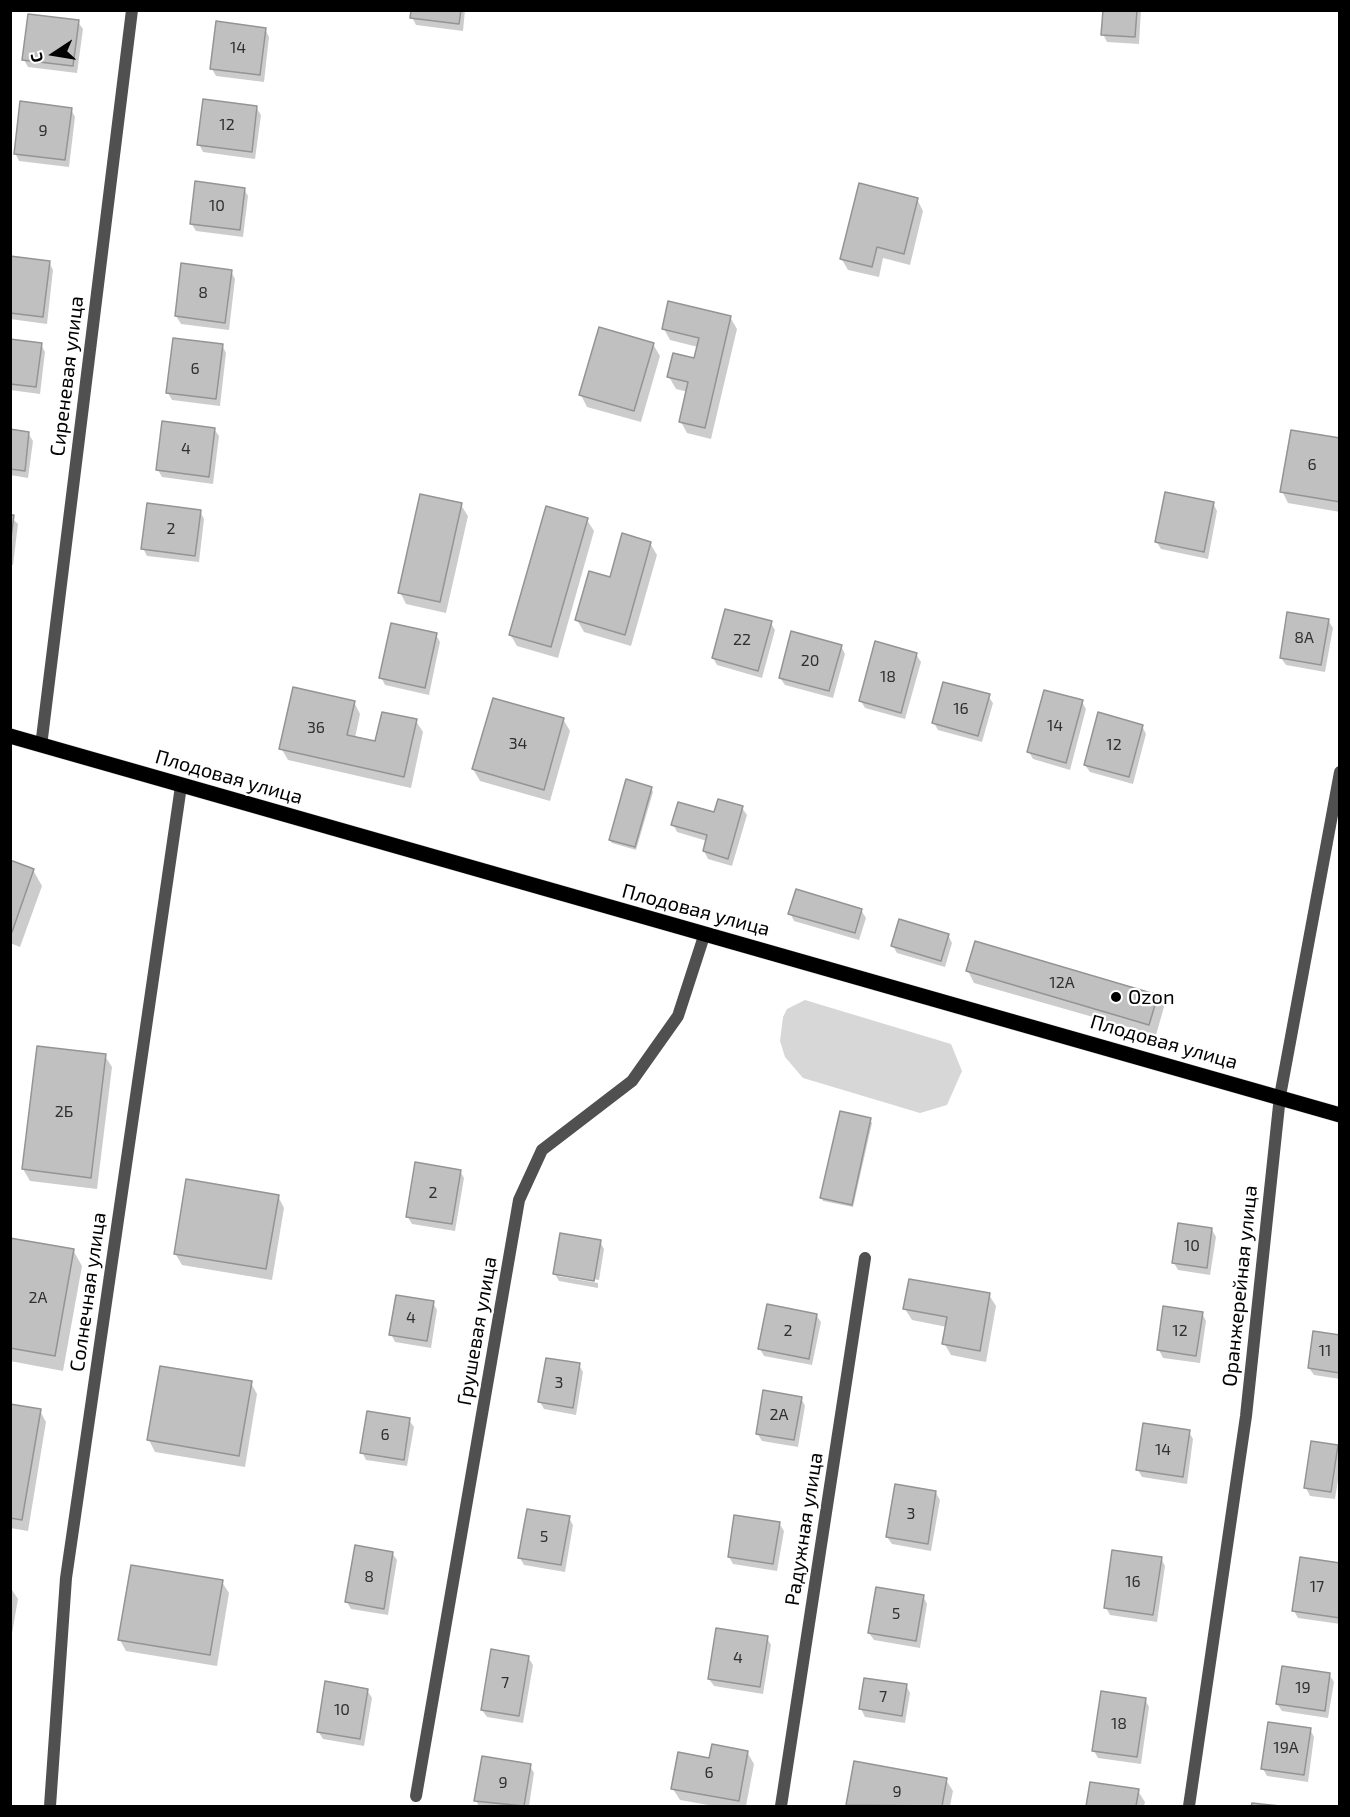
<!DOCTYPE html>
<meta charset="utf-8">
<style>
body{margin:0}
#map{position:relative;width:1350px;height:1817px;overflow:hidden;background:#fff;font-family:"Exo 2",sans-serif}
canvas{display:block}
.frame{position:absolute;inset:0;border:12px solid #000;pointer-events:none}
.north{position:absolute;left:24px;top:24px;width:60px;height:60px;-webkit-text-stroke:4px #fff;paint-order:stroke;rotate:258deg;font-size:16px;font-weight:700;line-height:24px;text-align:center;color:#000}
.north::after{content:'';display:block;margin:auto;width:21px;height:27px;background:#000;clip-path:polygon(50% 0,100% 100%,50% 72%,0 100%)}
</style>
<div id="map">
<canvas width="1350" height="1817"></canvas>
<div class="frame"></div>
<div class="north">С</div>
</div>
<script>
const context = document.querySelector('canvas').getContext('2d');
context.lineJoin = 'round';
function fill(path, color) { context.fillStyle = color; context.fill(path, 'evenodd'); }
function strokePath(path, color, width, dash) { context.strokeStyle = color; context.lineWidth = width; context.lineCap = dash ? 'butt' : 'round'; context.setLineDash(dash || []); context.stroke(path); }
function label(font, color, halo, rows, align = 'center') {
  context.font = font + ' "Exo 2",sans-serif'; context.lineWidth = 4.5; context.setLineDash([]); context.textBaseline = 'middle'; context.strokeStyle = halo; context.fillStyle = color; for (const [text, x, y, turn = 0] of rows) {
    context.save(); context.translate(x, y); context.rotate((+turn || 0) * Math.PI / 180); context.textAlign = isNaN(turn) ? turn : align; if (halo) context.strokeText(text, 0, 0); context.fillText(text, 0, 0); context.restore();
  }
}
const green = new Path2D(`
 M805 1000 951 1044 962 1071 947 1105 920 1113 803 1078 785 1057 780 1041 783 1017 787 1009Z`);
const shadow = new Path2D(`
 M412 10H465L463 31 416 25 412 17Z
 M1104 10H1141L1139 44 1107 42 1103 34Z
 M78 22 83 29 77 73 28 67 24 60Z
 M265 29 269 37 264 82 216 76 212 69Z
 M256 107 261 115 255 159 203 152 199 144Z
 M71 109 75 117 69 167 19 161 15 153Z
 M244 189 248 196 243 237 196 231 191 223Z
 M917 199 923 211 910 265 883 258 879 277 848 270 841 258Z
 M10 257 49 262 53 270 47 324 10 319Z
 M231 271 235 279 229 330 181 324 176 316Z
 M730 317 737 329 711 439 687 433 681 422 688 392 676 389 669 377 695 360 698 347 670 340 664 329Z
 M10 340 41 344 45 352 40 394 10 390Z
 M653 344 660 356 641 422 587 407 581 395Z
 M222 345 226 353 220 406 172 400 168 393Z
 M214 429 219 436 213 484 162 477 158 470Z
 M10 431 28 433 33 441 28 478 10 475Z
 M1340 440V512L1288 503 1282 491Z
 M1213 503 1217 511 1208 559 1161 549 1156 541Z
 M461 505 468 516 446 613 406 604 400 592Z
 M200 511 204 519 199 562 147 556 143 548Z
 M10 516 18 524 13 565H10Z
 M587 520 594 531 558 658 517 646 510 634Z
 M650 543 657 555 631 646 584 632 577 620 611 579Z
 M1328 620 1333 628 1325 672 1286 665 1281 658Z
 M771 623 775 630 762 678 717 665 713 658Z
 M436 635 440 642 429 695 385 685 381 677Z
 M841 646 845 654 833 698 785 685 780 678Z
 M916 654 921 662 905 719 865 708 861 701Z
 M988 696 993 703 982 742 938 730 934 723Z
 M354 702 360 714 355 738 376 743 416 721 423 732 411 788 288 760 281 748Z
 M1082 702 1086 709 1070 770 1033 759 1029 752Z
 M563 719 570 731 550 801 480 781 473 769Z
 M1142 726 1146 734 1133 784 1090 772 1085 765Z
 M651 788 653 792 636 850 612 843 610 840Z
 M742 808 747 815 732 866 708 859 704 851 707 841 677 832 673 824Z
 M10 862 33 870 42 886 20 947 10 943Z
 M861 910 866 918 859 940 794 921 790 913Z
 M948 935 952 943 945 967 897 953 893 946Z
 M968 971 1157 996 1164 1007 1156 1035 974 983Z
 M105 1056 112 1067 97 1189 30 1181 23 1169Z
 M870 1120 872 1123 853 1207 823 1201 822 1197Z
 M460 1171 464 1178 455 1231 412 1224 407 1216Z
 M278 1196 284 1208 272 1280 182 1265 175 1253Z
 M1212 1230 1216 1237 1210 1275 1178 1270 1174 1263Z
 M10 1239 73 1250 82 1266 63 1371 10 1361Z
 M600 1242 604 1249 599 1280 558 1273V1276L598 1283V1288L559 1281 555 1274Z
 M989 1295 996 1306 986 1362 951 1355 944 1343 947 1327 912 1320 905 1309Z
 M433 1303 437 1310 431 1348 395 1342 391 1334Z
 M1202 1313 1206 1321 1200 1363 1163 1358 1159 1350Z
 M816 1315 821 1322 812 1365 764 1356 760 1349Z
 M1340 1336V1379L1314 1375 1309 1368Z
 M579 1365 583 1372 576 1415 544 1409 540 1402Z
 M251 1383 257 1394 245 1467 155 1452 149 1440Z
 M801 1398 805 1406 798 1447 762 1441 757 1433Z
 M10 1405 40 1411 46 1422 28 1531 10 1528Z
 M409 1420 414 1427 407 1466 366 1460 362 1452Z
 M1189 1432 1193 1439 1187 1484 1142 1477 1138 1470Z
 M1337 1447 1340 1467 1335 1499 1310 1496 1306 1488Z
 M936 1493 940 1500 931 1551 892 1544 887 1537Z
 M569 1518 573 1525 565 1572 524 1565 520 1558Z
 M779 1523 784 1531 777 1571 733 1564 729 1557Z
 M392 1553 397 1560 388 1615 351 1609 347 1602Z
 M1161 1558 1165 1566 1157 1622 1110 1615 1106 1608Z
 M1340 1564V1624L1298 1618 1294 1611Z
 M222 1582 229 1593 217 1666 126 1651 120 1640Z
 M10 1587 18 1599 10 1645Z
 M923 1596 927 1604 920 1648 874 1640 869 1633Z
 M767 1638 771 1645 763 1694 714 1686 709 1679Z
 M528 1657 533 1665 523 1723 487 1717 482 1710Z
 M1329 1674 1334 1682 1328 1718 1282 1711 1277 1704Z
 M906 1685 910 1693 905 1723 865 1717 861 1709Z
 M367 1690 372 1698 364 1746 323 1739 318 1731Z
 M1145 1699 1149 1707 1141 1764 1098 1758 1094 1751Z
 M1310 1729 1314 1737 1308 1782 1267 1776 1263 1769Z
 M747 1752 754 1764 746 1806H714L680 1800 673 1789 711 1759Z
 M530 1766 534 1773 529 1806H479L476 1801Z
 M946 1780 953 1791 950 1806 848 1805Z
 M1091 1784 1138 1791 1145 1802 1144 1806H1087Z`);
const building = new Path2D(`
 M411 10H461L459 24 410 18Z
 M1103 10H1137L1135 37 1101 35Z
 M28 14 79 20 73 66 22 60Z
 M216 21 266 28 260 75 210 69Z
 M203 99 257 106 252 152 197 145Z
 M20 101 72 108 65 160 14 154Z
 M195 181 245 188 240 230 190 224Z
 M859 183 918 198 904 254 877 247 872 267 840 259Z
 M10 256 50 261 43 317 10 313Z
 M181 263 232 270 225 323 175 316Z
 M668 301 731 316 705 428 679 422 688 382 667 377 673 353 694 358 699 338 662 329Z
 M599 327 654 343 634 411 579 395Z
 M173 338 223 344 216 399 166 393Z
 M10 339 42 343 36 387 10 384Z
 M162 421 215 428 209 477 156 470Z
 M10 429 29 432 25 471 10 469Z
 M1291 430 1340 438V502L1280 492Z
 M1165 492 1214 502 1204 552 1155 542Z
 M420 494 462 503 440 602 398 593Z
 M147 503 201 510 195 556 141 549Z
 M546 506 588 518 551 647 509 635Z
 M10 515H14L10 546Z
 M622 533 651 542 625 635 575 620 589 571 610 577Z
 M725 609 772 621 758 671 712 658Z
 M1287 612 1329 619 1321 665 1280 658Z
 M391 623 437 633 425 688 379 678Z
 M791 631 842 645 829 691 779 678Z
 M875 641 917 653 901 713 859 701Z
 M943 682 990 694 978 736 932 723Z
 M293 687 355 701 347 735 375 741 382 712 417 719 404 777 279 749Z
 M1044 690 1083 700 1066 763 1027 752Z
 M493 698 564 718 544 790 472 769Z
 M1098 712 1143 725 1129 777 1084 765Z
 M626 779 652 787 635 847 609 840Z
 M718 799 743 806 728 859 703 851 707 835 671 825 678 802 714 812Z
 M10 860 34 869 12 932H10Z
 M796 889 862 909 855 933 788 914Z
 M899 919 949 934 941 961 891 946Z
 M975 941 1158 995 1149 1025 966 971Z
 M37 1046 106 1054 91 1178 22 1169Z
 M840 1111 871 1118 852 1205 820 1198Z
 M415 1162 461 1170 452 1224 406 1217Z
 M186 1179 279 1195 266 1269 174 1254Z
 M1178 1223 1212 1228 1207 1268 1172 1263Z
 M560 1233 601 1240 594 1281 553 1274Z
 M10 1238 74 1249 55 1356 10 1348Z
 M909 1279 990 1293 980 1351 942 1344 947 1317 903 1309Z
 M396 1295 434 1301 427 1341 389 1335Z
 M767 1304 817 1314 809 1359 758 1349Z
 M1163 1306 1203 1312 1196 1356 1157 1350Z
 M1313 1331 1340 1335V1373L1308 1368Z
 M546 1358 580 1363 573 1408 538 1402Z
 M160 1366 252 1381 239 1456 147 1440Z
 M763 1390 802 1397 794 1440 756 1434Z
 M10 1404 41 1409 22 1520 10 1518Z
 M367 1411 410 1418 404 1460 360 1453Z
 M1143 1423 1190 1430 1183 1477 1136 1470Z
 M1311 1441 1338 1445 1331 1492 1304 1488Z
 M895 1484 936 1491 928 1544 886 1537Z
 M527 1509 570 1516 561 1565 518 1558Z
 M734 1515 780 1522 773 1564 728 1557Z
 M355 1545 393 1552 384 1609 345 1602Z
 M1112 1550 1162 1557 1153 1615 1104 1608Z
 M1300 1557 1340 1563V1618L1292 1611Z
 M131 1565 223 1580 210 1655 118 1640Z
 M876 1587 924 1595 916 1641 868 1633Z
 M716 1628 768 1636 760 1687 708 1679Z
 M491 1649 529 1656 519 1716 481 1710Z
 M1282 1666 1330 1673 1325 1711 1276 1704Z
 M864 1678 907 1684 902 1716 859 1709Z
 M325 1681 368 1689 360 1739 317 1732Z
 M1101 1691 1146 1698 1137 1757 1092 1751Z
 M1268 1722 1311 1728 1304 1775 1261 1769Z
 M712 1744 748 1751 739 1801 671 1789 678 1752 709 1758Z
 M482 1756 531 1764 524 1806 474 1801Z
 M854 1761 947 1778 942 1806 846 1805Z
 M1090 1782 1139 1789 1136 1806H1086Z
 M1252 1803 1280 1806H1251Z`);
const minor = new Path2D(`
 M41 746 132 10
 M416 1796 519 1200 542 1150 632 1081 678 1016 704 936
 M50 1806 66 1578 181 786
 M781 1806 865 1258
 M1189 1806 1246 1416 1280 1096 1340 772`);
const primary = new Path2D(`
 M10 736 1340 1115`);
const markers = [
 [1116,997,6,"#000"]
];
const numberNames = [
 ["14",238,48],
 ["12",227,125],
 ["9",43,131],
 ["10",217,206],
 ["8",203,293],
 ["6",195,369],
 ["4",186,449],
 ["6",1312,465],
 ["2",171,529],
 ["8А",1304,638],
 ["22",742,640],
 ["20",810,661],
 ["18",888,677],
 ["16",961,709],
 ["14",1055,726],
 ["36",316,728],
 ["34",518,744],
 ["12",1114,745],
 ["12А",1062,983],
 ["2Б",64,1112],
 ["2",433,1193],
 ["10",1192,1246],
 ["2А",38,1298],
 ["4",411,1318],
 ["2",788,1331],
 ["12",1180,1331],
 ["11",1325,1351],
 ["3",559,1383],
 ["2А",779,1415],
 ["6",385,1435],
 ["14",1163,1450],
 ["3",911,1514],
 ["5",544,1537],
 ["8",369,1577],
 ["16",1133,1582],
 ["17",1317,1587],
 ["5",896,1614],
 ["4",738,1658],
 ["7",505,1683],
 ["19",1303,1688],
 ["7",883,1697],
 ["10",342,1710],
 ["18",1119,1724],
 ["19А",1286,1748],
 ["6",709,1773],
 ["9",503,1783],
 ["9",897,1792]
];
const streetNames = [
 ["Сиреневая улица",67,376,-83],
 ["Плодовая улица",229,777,16],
 ["Плодовая улица",696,910,15],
 ["Плодовая улица",1164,1042,16],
 ["Оранжерейная улица",1240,1286,-84],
 ["Солнечная улица",88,1292,-82],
 ["Грушевая улица",477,1331,-80],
 ["Радужная улица",804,1529,-81]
];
const poiNames = [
 ["Ozon",1128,997]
];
fill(green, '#d7d7d7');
fill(shadow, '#0003');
fill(building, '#c0c0c0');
strokePath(building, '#949494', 1.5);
strokePath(primary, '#dbdbdb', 16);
strokePath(minor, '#505050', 12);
strokePath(primary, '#000', 15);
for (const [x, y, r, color] of markers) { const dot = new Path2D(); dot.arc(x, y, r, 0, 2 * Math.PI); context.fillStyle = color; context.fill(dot); strokePath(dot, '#fff', 2); }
label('16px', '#303030', null, numberNames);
label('20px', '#000', '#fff', streetNames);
label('20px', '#000', '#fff', poiNames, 'left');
</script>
